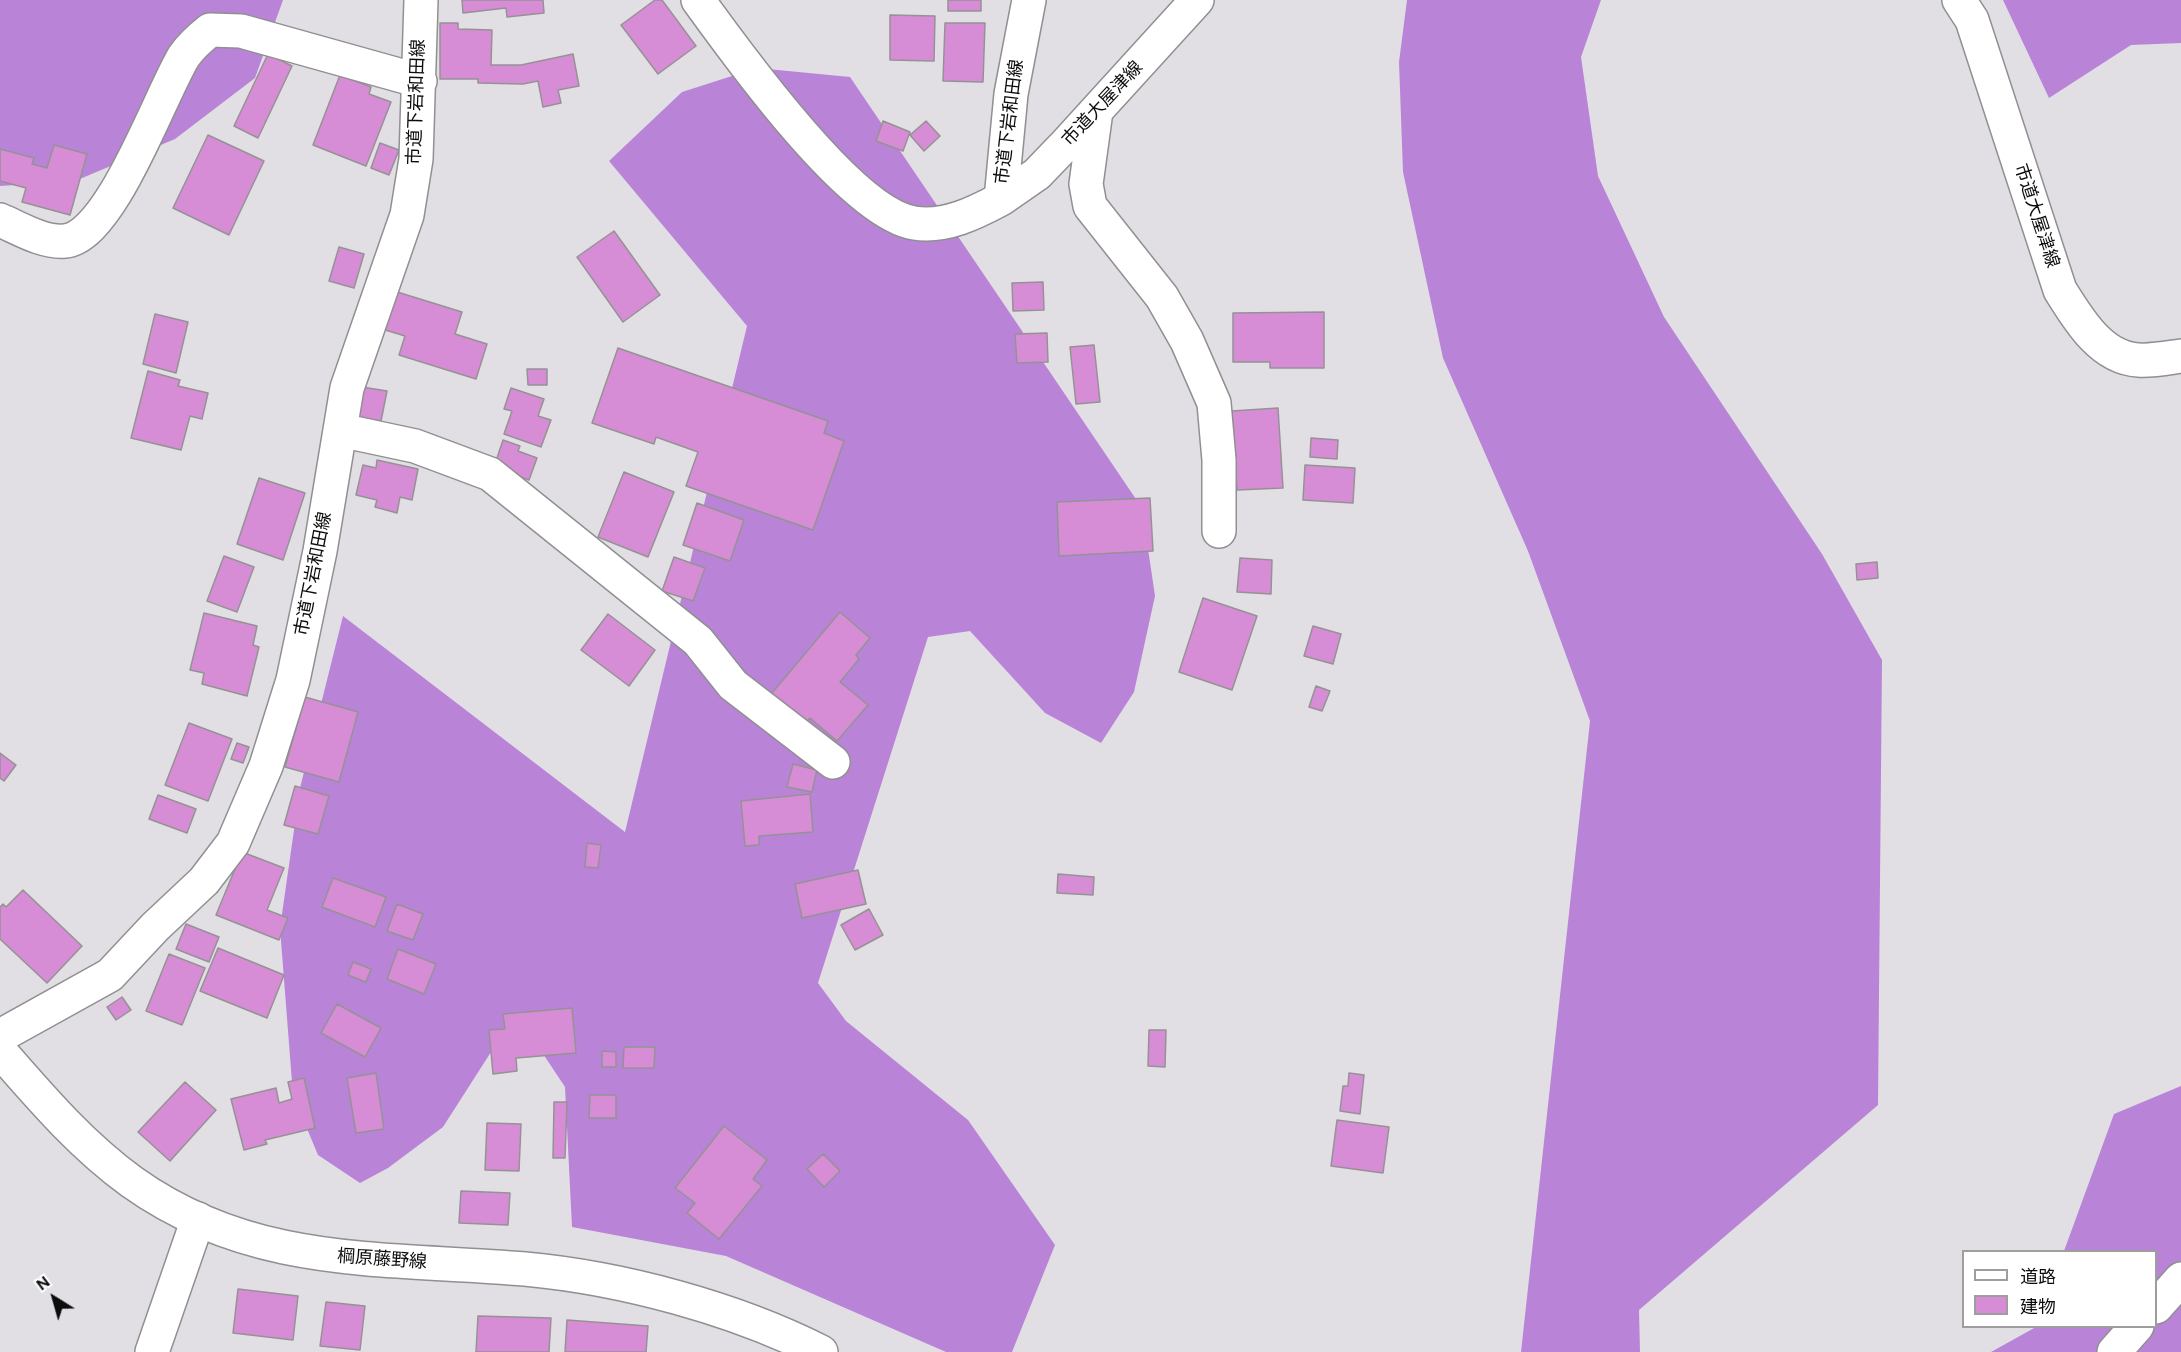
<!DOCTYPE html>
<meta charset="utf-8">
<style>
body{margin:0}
#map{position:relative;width:2181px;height:1352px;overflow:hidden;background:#e1dfe3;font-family:"DM Sans","Noto Sans JP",sans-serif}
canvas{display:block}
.legend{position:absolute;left:1962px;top:1250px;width:195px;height:78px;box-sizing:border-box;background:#fff;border:2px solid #9e9e9e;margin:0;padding:8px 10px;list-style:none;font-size:18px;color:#0d0c0d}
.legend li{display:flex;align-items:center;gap:12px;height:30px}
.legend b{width:30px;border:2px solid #9e9e9e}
.north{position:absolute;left:24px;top:1268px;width:60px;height:60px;-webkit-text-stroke:4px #fff;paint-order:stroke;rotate:323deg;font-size:16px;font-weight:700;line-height:24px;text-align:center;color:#0d0c0d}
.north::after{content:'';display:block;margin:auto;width:21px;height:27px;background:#0d0c0d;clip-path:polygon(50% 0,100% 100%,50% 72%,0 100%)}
</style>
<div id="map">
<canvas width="2181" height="1352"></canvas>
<ul class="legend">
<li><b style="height:8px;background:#fff"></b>道路</li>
<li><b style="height:16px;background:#d78dd5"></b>建物</li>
</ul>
<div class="north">N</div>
</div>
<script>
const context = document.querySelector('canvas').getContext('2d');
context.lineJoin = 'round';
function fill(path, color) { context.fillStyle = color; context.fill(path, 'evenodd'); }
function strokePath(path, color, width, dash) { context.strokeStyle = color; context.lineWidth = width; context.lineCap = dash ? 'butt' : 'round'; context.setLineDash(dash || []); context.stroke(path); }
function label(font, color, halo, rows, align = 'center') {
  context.font = font + ' "DM Sans","Noto Sans JP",sans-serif'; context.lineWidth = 4.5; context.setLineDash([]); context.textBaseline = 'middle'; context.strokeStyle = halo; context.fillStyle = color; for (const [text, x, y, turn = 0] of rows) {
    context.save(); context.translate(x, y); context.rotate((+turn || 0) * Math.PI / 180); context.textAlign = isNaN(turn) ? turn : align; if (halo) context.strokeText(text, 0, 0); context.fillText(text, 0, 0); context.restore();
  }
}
const forest = new Path2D(`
 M0 0H283L255 78 175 139 75 181 0 186Z
 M1407 0H1601L1581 57 1598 176 1664 317 1822 554 1882 660 1878 1105 1639 1310 1640 1352H1521L1590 721 1528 551 1443 358 1403 172 1399 62Z
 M2003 0H2181V43L2131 45 2049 98Z
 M757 68 850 77 1142 508 1155 596 1134 692 1101 743 1045 713 970 631 928 637 818 983 846 1021 968 1120 1055 1245 1012 1352H946L726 1256 572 1227 565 1087 516 1013 443 1127 388 1168 360 1183 318 1155 293 1095 280 928 300 788 343 616 625 832 747 326 609 161 682 92Z
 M2181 1086V1352H1991L2036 1327 2156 1326V1252L2064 1251 2114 1114Z`);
const building = new Path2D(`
 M462 0H543L544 13 507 17 506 8 463 13Z
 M655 0H662L696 46 658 74 621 25Z
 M948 0H981V11H948Z
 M890 15 935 16 934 61 890 60Z
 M440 23H458V29L492 30 491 65H521L573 54 579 86 558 90 561 103 543 107 538 81 523 84 478 83V79H440Z
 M945 23H985L983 82 943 81Z
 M268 54 292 66 258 138 234 126Z
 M340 75 371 87 369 94 391 102 366 166 313 145Z
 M883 121 910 132 903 151 876 141Z
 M926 121 940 136 924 151 910 135Z
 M208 135 264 161 229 235 173 208Z
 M380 143 399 150 389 175 371 168Z
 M54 145 87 154 70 215 22 202 26 188 0 181V149L34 158 32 164 47 168Z
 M614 231 660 295 623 322 577 257Z
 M339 247 364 254 354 288 329 281Z
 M1043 282 1044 310 1013 311 1012 283Z
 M394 291 462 312 455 334 487 344 476 379 399 355 405 336 382 329Z
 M1324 312V368H1270V362H1233V313Z
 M155 314 188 322 176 373 143 364Z
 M1047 333 1048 362 1017 363 1015 334Z
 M1094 345 1100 402 1076 404 1070 347Z
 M618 348 828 421 824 433 844 441 813 530 686 486 698 452 656 437 654 444 592 423Z
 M527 369H547V385H528Z
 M148 371 180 380 178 386 208 393 202 419 190 416 181 450 131 438Z
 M362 387 387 391 381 421 357 417Z
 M511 388 544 399 538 416 551 420 541 447 504 434 512 411 504 409Z
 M1278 408 1283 488 1237 490 1232 411Z
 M1311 438 1338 440 1337 459 1310 457Z
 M503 440 520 446 518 451 537 458 529 480 494 467Z
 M377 460 418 469 412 500 400 497 397 513 375 507 377 500 356 495 363 465 376 468Z
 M1305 465 1355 468 1353 503 1303 500Z
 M624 472 674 492 648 557 598 537Z
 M259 478 305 493 283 560 237 544Z
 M1150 498 1153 551 1059 556 1057 502Z
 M697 503 744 520 730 561 683 545Z
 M224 556 254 567 237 612 207 601Z
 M674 557 705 568 693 601 662 591Z
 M1240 558 1272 560 1271 594 1237 592Z
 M1877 562 1878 578 1857 580 1856 564Z
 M1203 598 1257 616 1232 690 1179 672Z
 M840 612 870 638 856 655 859 659 840 682 868 705 837 741 810 718 801 728 767 699Z
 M204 613 257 626 253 645 259 647 247 696 202 684 204 673 190 670Z
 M608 614 655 650 629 686 581 650Z
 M1313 626 1341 634 1333 664 1304 656Z
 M1316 686 1330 691 1322 711 1309 707Z
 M305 697 358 712 339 782 285 767Z
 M189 723 232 739 208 801 165 785Z
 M237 743 249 747 243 763 231 759Z
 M0 753 16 765 4 781 0 778Z
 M793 764 817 770 812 792 787 787Z
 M295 786 329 796 318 834 284 825Z
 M810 794 813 832 759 836V845L745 846 741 801Z
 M158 795 196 809 187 833 149 819Z
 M587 843 601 845 598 868 585 867Z
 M242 852 284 868 267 910 288 918 279 940 216 915Z
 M858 870 866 904 802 918 795 884Z
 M1058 874 1094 877 1093 895 1057 893Z
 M333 878 386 897 375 927 322 907Z
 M23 890 82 946 47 983 0 939V907L3 904 6 907Z
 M397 904 423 914 413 940 387 931Z
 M869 909 883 935 855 950 841 925Z
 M186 924 219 937 209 962 176 949Z
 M218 948 284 975 267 1018 200 991Z
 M398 949 436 964 424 994 387 979Z
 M169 954 205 968 182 1025 146 1011Z
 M353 962 371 969 366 982 348 975Z
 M122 997 131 1010 116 1020 107 1007Z
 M337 1004 381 1028 365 1057 321 1033Z
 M572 1008 576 1053 516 1058 517 1071 493 1074 489 1030 505 1029 503 1014Z
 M1149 1030H1166L1165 1067 1148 1066Z
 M624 1047H655L654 1068H623Z
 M602 1051 616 1052V1067H602Z
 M376 1073 384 1129 356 1133 347 1078Z
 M1349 1073 1364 1075 1360 1114 1340 1111 1343 1086H1348Z
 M304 1078 315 1128 265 1140 267 1144 244 1150 231 1099 276 1088 279 1103 292 1099 288 1082Z
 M185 1082 216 1110 170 1161 138 1132Z
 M590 1095H616V1118H589Z
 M554 1102H567L565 1158H553Z
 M1337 1120 1389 1127 1383 1173 1331 1166Z
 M487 1123 521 1124 519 1171 485 1170Z
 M724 1126 767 1160 753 1179 762 1186 719 1239 687 1213 695 1203 675 1188Z
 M823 1154 840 1171 824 1187 807 1169Z
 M461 1191 510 1193 508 1225 459 1223Z
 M238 1289 298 1296 293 1340 233 1333Z
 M326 1302 365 1306 360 1350 320 1346Z
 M478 1316 551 1318 549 1352H476Z
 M567 1320 648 1326 646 1352H565Z`);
const street = new Path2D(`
 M698 0C737 54 851 213 914 223 945 228 975 213 1001 199L1011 94 1029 0
 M1959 0 1972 20 2060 290C2078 319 2101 358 2138 360 2152 361 2167 358 2181 356
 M1096 111 1086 184 1090 206 1162 297 1187 341 1214 403 1219 460V531
 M1001 199 1037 174 1064 146 1197 0
 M0 220C19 228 43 243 65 241 111 237 160 95 184 56 191 46 200 38 210 30L241 31 420 81
 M340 430 415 446 490 474 698 641 733 685 833 762
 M0 1036 110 975 155 927 204 881 233 843 266 766 293 680 320 551 347 388 407 215 416 159 421 0
 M152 1352 198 1219`);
const secondary = new Path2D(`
 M0 1051C41 1098 81 1145 132 1182 254 1269 384 1257 525 1269 622 1278 734 1308 821 1352
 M2156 1307 2181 1279
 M2114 1352 2137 1326`);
const streetNames = [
 ["市道下岩和田線",417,102,-88],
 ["市道大屋津線",1103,104,-47],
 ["市道下岩和田線",1010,122,-83],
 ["市道大屋津線",2036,216,72],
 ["市道下岩和田線",314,574,-79],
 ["棡原藤野線",382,1260,4]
];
fill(forest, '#b984d7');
fill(building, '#d78dd5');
strokePath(building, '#959295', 1.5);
strokePath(street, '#908f92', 36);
strokePath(secondary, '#908f92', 36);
strokePath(street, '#fff', 33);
strokePath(secondary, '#fff', 33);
label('18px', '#0d0c0d', '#fff', streetNames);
</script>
